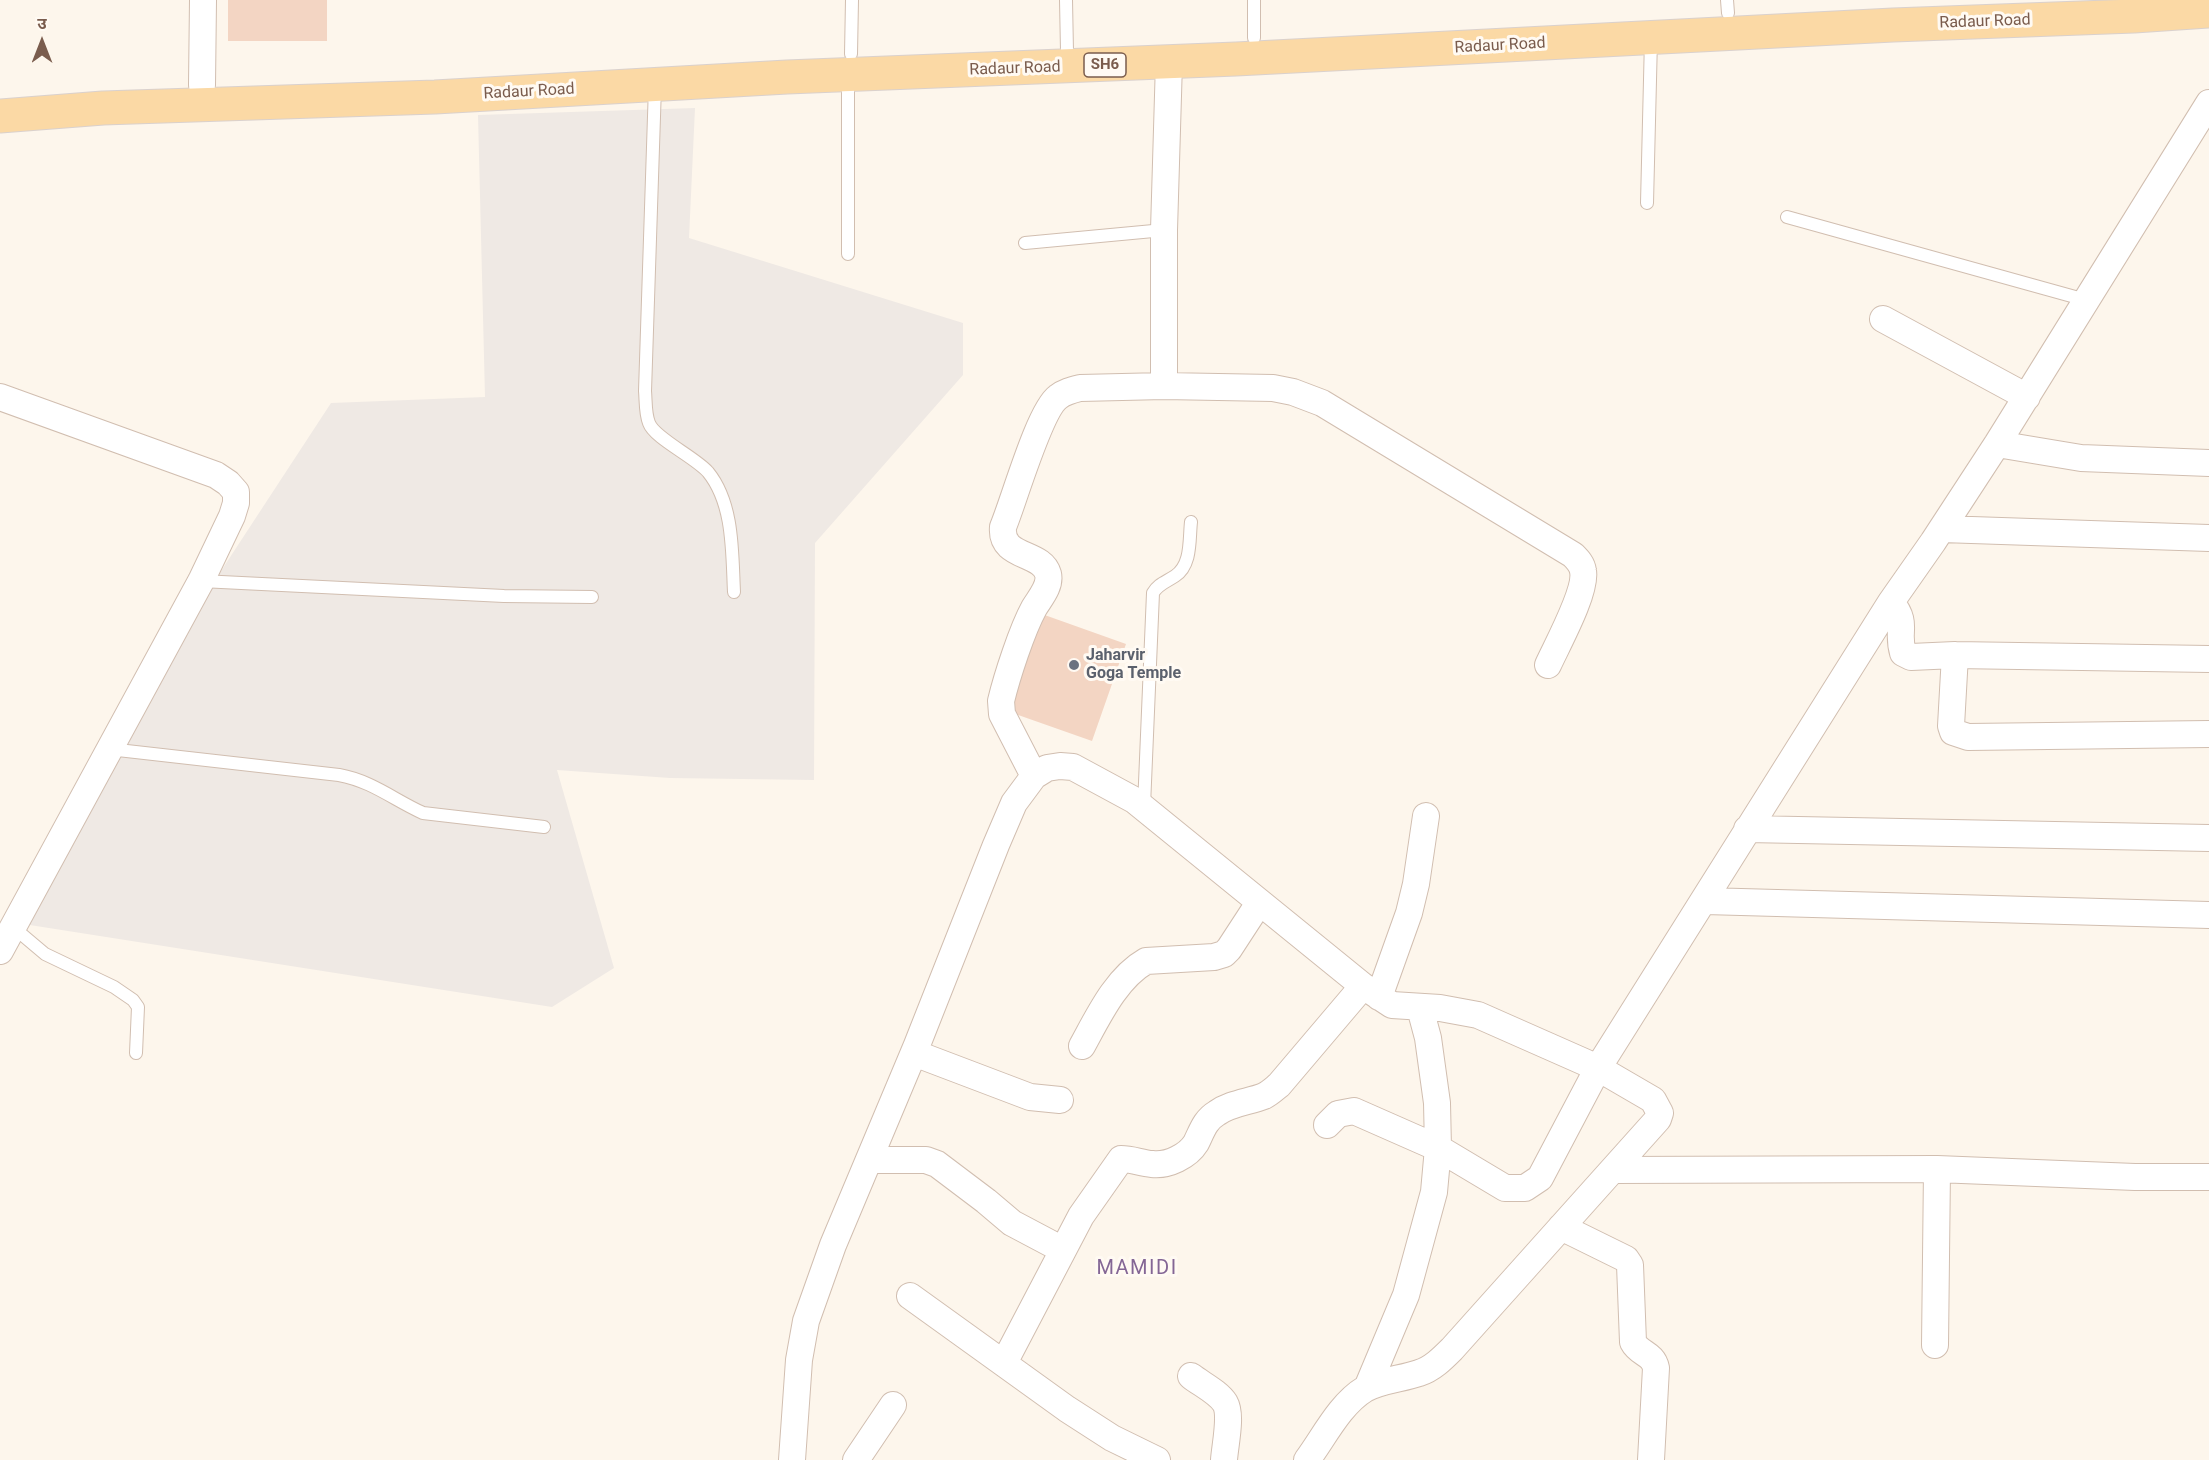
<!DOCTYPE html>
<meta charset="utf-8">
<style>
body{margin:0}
#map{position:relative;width:2209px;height:1460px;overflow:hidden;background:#fdf6ec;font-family:Roboto,"Noto Sans Devanagari",sans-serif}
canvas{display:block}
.north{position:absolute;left:12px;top:12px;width:60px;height:60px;-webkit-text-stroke:4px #fffaf3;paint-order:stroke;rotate:0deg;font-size:16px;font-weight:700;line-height:24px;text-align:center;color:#7a5c4d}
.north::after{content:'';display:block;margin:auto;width:21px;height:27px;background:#7a5c4d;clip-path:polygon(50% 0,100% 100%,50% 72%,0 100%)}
</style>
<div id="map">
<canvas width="2209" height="1460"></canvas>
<div class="north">उ</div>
</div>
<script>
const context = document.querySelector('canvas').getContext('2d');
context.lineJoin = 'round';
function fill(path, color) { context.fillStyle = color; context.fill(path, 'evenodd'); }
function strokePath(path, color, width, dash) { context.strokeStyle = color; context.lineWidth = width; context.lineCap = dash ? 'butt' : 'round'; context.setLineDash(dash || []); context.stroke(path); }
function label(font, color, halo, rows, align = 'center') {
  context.font = font + ' Roboto,sans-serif'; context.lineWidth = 6; context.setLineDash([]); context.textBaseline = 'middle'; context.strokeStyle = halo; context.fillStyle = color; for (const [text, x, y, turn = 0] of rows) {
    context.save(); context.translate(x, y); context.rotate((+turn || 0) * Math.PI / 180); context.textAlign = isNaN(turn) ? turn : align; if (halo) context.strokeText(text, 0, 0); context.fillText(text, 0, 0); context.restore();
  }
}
const industrial = new Path2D(`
 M695 108 689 238 963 323V375L815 543 814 780 670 778 557 770 614 968 552 1007 17 923 118 739 221 571 331 403 485 397 478 115Z`);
const building = new Path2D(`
 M228 0H327V41H228Z
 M1039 613 1126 644 1092 741 1004 710Z`);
const lane = new Path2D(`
 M1066 0 1067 51
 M1254 0V38
 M1727 0 1728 13
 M851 54 852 0
 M848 77V254
 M655 86 645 391C646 401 645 413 649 423 654 438 695 457 708 472 734 504 732 553 734 592
 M1647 203 1651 39
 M1787 217 2086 300
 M1025 243 1164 230
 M201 581 504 596 592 597
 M109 749 339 775C372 781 394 800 423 813L544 827
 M1144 806 1153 593C1158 584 1166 582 1175 576 1192 565 1189 539 1191 522
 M13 927 45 954 114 987 133 1000 138 1007 136 1053`);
const street = new Path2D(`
 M202 85 203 0
 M1883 319 2027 397
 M1164 386V230L1169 62
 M0 397 216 475 228 483 236 492V503L232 516 201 581 0 951
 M1997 444 2081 458 2209 463
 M1942 529 2209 538
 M1891 602C1909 625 1896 630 1903 653L1911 657 1955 655 2209 659
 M1955 655 1951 726 1953 732 1968 737 2209 734
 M1034 776 1002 714 1001 701C1007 676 1022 630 1034 608 1040 598 1051 586 1048 574 1042 551 1000 559 1003 527 1014 501 1039 411 1058 397 1064 392 1072 390 1080 388L1164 386 1273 388 1293 392 1322 403 1573 555C1578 560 1582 564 1583 571 1587 591 1557 645 1548 665
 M1747 829 2209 838
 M1705 901 2209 915
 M1379 997 1409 913 1416 884 1426 816
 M1082 1046C1098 1017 1116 978 1146 961L1214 957 1224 954 1229 949 1259 903
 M914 1053 1030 1097 1060 1100
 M1327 1125 1338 1114 1354 1111 1438 1148 1505 1188H1525L1540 1178 1598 1068 1891 602 1933 542 1997 444 2209 103
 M869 1160H926L937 1164 986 1201 1012 1223 1063 1250
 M1613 1170 1937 1169 2135 1177H2209
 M1561 1227 1626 1259 1630 1265 1633 1342C1639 1354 1653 1353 1656 1368L1651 1460
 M910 1296 1067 1409 1112 1438 1157 1460
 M1935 1345 1937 1169
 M1004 1363 1081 1216 1121 1159C1132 1159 1141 1163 1152 1164 1168 1166 1188 1156 1196 1143 1202 1131 1205 1120 1217 1113 1231 1103 1249 1102 1264 1096 1270 1093 1274 1089 1279 1085L1363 986
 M1191 1376C1201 1384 1218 1392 1225 1403 1232 1415 1225 1445 1224 1460
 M1367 1388 1406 1295 1434 1192 1438 1148 1437 1103 1428 1038 1420 1008
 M792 1460 799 1360 806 1321 833 1245 917 1045 996 845 1014 803 1034 776 1047 768 1060 766 1073 767 1134 800 1363 986 1392 1005 1440 1008 1478 1015 1598 1068 1653 1100 1660 1113 1658 1119 1452 1349C1442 1359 1432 1369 1419 1373 1402 1379 1381 1380 1365 1389 1340 1404 1324 1437 1307 1460
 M856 1460 893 1405`);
const primary = new Path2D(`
 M0 116 103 108 435 97 787 77 1236 59 1893 25 2134 16 2209 11`);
const markers = [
 [1074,665,6,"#6b7280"]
];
const shields = [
 [1105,65,42]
];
const shieldNames = [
 ["SH6",1105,65]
];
const streetNames = [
 ["Radaur Road",1985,22,-2],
 ["Radaur Road",1500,46,-3],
 ["Radaur Road",1015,69,-2],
 ["Radaur Road",529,92,-3]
];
const worshipNames = [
 ["Jaharvir",1086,656],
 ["Goga Temple",1086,674]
];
const quarterNames = [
 ["MAMIDI",1137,1269]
];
fill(industrial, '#efe9e4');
fill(building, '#f3d5c3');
strokePath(lane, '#d1beb0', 14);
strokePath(street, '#d1beb0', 28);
strokePath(primary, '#dad1cd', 35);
strokePath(lane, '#fff', 12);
strokePath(street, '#fff', 26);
strokePath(primary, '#fbd9a5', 33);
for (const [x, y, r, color] of markers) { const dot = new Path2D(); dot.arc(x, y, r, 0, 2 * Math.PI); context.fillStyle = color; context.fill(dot); strokePath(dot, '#fffaf3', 2); }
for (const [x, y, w] of shields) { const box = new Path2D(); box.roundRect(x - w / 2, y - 12, w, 24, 4.5); context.fillStyle = '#fffaf3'; context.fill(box); strokePath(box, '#7a5c4d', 1.5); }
label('bold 15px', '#7a5c4d', null, shieldNames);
label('16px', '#7a5c4d', '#fffaf3', streetNames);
label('bold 16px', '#5b616d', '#fffaf3', worshipNames, 'left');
context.letterSpacing = '1.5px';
label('20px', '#846695', '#fffaf3', quarterNames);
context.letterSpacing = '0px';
</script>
